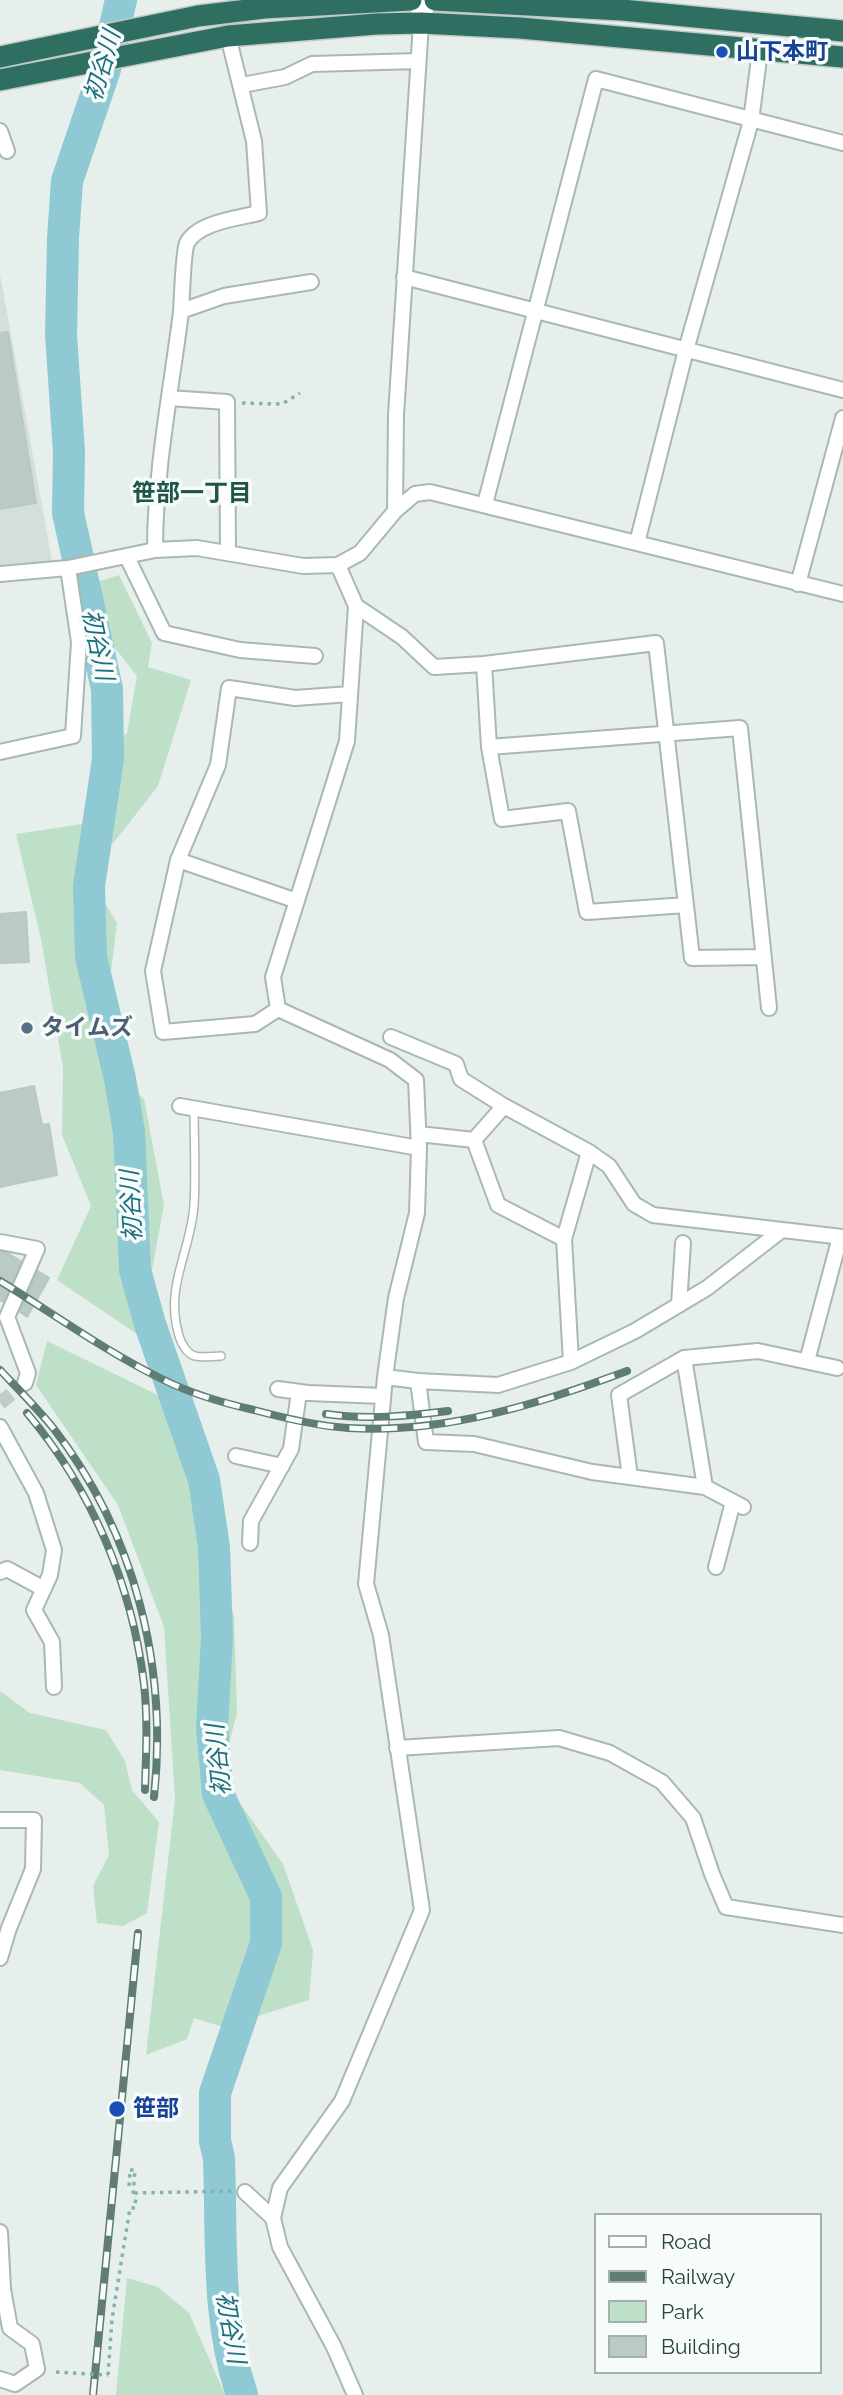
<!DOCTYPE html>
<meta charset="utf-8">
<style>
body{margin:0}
#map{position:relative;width:843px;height:2395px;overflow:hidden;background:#e6efeb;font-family:Raleway,sans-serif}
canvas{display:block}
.legend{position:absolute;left:594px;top:2213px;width:228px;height:161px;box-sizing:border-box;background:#f7fbf9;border:2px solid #a3b1ad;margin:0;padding:9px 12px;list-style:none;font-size:21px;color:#24423a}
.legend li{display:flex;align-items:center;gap:14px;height:35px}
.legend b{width:35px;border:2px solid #a3b1ad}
</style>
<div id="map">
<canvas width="843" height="2395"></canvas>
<ul class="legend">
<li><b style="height:9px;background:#fff"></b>Road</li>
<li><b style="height:9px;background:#5f7d75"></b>Railway</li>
<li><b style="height:19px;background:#bfe0c8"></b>Park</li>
<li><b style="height:19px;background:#bbcac4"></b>Building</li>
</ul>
</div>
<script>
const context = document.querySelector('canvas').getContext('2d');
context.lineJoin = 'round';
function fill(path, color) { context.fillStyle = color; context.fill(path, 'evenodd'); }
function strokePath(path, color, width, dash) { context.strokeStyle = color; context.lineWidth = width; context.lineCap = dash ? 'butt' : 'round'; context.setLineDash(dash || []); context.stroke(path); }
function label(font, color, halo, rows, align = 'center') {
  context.font = font + ' Raleway,"Noto Sans JP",sans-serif'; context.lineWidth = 7; context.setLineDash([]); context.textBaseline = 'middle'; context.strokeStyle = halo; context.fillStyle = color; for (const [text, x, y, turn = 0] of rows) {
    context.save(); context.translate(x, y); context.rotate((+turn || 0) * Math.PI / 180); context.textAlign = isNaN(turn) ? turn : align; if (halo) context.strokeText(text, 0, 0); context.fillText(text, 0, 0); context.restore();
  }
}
const built = new Path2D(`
 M0 274 52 561 0 565Z`);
const green = new Path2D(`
 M119 575 152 643 148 667 191 680 158 786 111 846 101 897 117 923 101 1053 144 1099 164 1205 140 1336 57 1280 91 1206 62 1135 63 1068 41 939 16 834 82 824 98 756 127 733 137 676 112 644 94 583Z
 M47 1341 164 1398 193 1494 234 1616 237 1713 227 1751 237 1799 283 1864 313 1950 309 2000 223 2027 194 2018 187 2039 146 2055 175 1799 164 1627 118 1505 36 1385Z
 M0 1691 30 1713 106 1730 125 1761 132 1790 159 1822 147 1913 123 1926 97 1923 93 1886 109 1855 104 1805 80 1783 0 1770Z
 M127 2278 158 2287 189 2313 225 2395H116Z`);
const river = new Path2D(`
 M121 0 105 69 67 181 63 238 61 335 69 452 68 513 107 689 108 759 89 886 91 957 120 1079 129 1132 135 1270 150 1324 204 1480 214 1547 217 1637 212 1728 218 1794 266 1897V1943L215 2093V2141L219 2158C222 2239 216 2317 242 2395`);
const building = new Path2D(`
 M8 332 36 503 0 509V333Z
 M26 912 29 962 0 963V914Z
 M34 1086 42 1125 49 1124 57 1175 0 1187V1093Z
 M0 1252 7 1253 21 1261 3 1302 0 1300Z
 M38 1271 49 1278 27 1317 20 1312Z`);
const streetTunnel = new Path2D(`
 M0 1403 25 1383`);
const path = new Path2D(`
 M242 403 282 404 300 393
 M130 2170H135L133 2196 136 2197
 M129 2186 130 2171
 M108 2375 112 2319 130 2208H135L136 2193 232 2191`);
const lane = new Path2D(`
 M194 1109C194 1141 196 1173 194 1205 191 1252 164 1286 179 1336 181 1343 187 1354 195 1356 202 1358 213 1356 221 1356`);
const street = new Path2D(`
 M242 85 285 77 312 64 418 61
 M0 131 7 151
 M404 277 843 390
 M181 311 224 296 311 282
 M169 398 227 402 228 553
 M485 504 596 79 843 143
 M395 511 415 494 430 492 843 594
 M637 543 686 350 751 121 760 51
 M155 550C155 470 171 391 181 312 182 299 183 252 187 243 198 222 239 218 259 213L254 141 228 36
 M127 557 164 633 240 650 315 656
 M338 565 356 606 402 637 434 667 484 664 489 747 740 728 769 1008
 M0 574 68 568 155 550 197 548 303 566 338 565 360 553 395 511 396 415 421 23
 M798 584 843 418
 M484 664 656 643 692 958 764 957
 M350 694 295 698 229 688 218 765 178 860 153 971 163 1032 255 1024 278 1009 273 977 347 741 356 606
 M489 747 502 819 568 811 587 912 686 905
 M0 752 73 736 79 642 68 568
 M178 860 297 901
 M278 1009 390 1060 416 1080 419 1148 417 1213 396 1298 385 1377 366 1584 381 1635 422 1910 342 2101 280 2188 273 2218 280 2247 334 2347 355 2395
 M391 1037 456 1064 461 1079 504 1106
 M180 1106 419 1148
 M474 1140 498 1205 564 1239
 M589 1152 609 1166 634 1204 653 1215 843 1237
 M0 1242 37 1249 7 1317 28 1373 25 1383
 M679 1305 683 1243
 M684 1358 705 1487 743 1507
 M807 1361 840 1237
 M571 1362 635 1331 707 1288 782 1230
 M385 1377 418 1381 426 1442 474 1444 592 1472 705 1487
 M418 1381 498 1385 571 1362 564 1239 589 1152 504 1106 474 1140 419 1134
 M278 1389 308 1393 383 1396
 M0 1427 36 1493 54 1550 50 1575 34 1610 52 1642 54 1687
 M236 1456 282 1466
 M630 1477 619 1395 684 1358 758 1351 837 1368
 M250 1543 251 1521 291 1449 299 1392
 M716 1567 733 1502
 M0 1572 7 1569 44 1589
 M397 1748 559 1738 610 1753 662 1782 693 1818 712 1874 726 1907 843 1925
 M0 1820H34L33 1869 9 1928 0 1958
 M245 2192 273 2218
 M0 2232 3 2289 10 2328 32 2344 37 2369 15 2384 0 2379`);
const secondary = new Path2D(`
 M421 23 423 0`);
const highway = new Path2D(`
 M435 0 622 10 843 31
 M0 57 198 16 264 8 411 0
 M0 80 228 36 376 24 421 23 520 28 843 57`);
const rail = new Path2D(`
 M0 1281C54 1314 106 1352 164 1380 192 1394 223 1403 254 1410 284 1418 317 1426 348 1428 444 1434 539 1404 627 1371
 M0 1370C18 1389 37 1408 54 1429 135 1534 168 1666 154 1797
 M27 1413C92 1490 132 1585 144 1684 148 1719 146 1755 145 1790
 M326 1414C366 1420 408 1416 448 1411
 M93 2395 138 1933`);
const pathBridge = new Path2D(`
 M56 2372 108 2375`);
const markers = [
 [722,52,7,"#1a4fb4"],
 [27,1028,7,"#5c6f8a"],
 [117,2109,9,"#1a4fb4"]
];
const transitNames = [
 ["山下本町",736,52],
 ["笹部",133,2109]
];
const serviceNames = [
 ["タイムズ",41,1028]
];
const waterNames = [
 ["初谷川",103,66,-74],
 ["初谷川",97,645,78],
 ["初谷川",132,1206,-93],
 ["初谷川",219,1760,-96],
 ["初谷川",230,2328,80]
];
const neighbourhoodNames = [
 ["笹部一丁目",192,494]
];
fill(built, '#d4dfda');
fill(green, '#bfe0c8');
strokePath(river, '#8ec9d4', 32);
fill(building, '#bbcac4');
strokePath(building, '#b8c9c2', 2);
strokePath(streetTunnel, '#bfccc8', 14, [14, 7]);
strokePath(lane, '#a8b8b2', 10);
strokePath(street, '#a8b8b2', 18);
strokePath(secondary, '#a4bbb3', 24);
strokePath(highway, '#c2cac8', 24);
strokePath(path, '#86b3a5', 3.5, [3.5, 5]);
strokePath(lane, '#fff', 7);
strokePath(street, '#fff', 14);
strokePath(secondary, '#fff', 21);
strokePath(highway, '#2f6f62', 21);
strokePath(rail, '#5f7d75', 8);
strokePath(rail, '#f7fbf9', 5, [16]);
strokePath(pathBridge, '#86b3a5', 3.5, [3.5, 5]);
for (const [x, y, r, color] of markers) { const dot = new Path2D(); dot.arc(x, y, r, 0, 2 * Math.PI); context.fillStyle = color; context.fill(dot); strokePath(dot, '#f7fbf9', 2.5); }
label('bold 23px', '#164399', '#f7fbf9', transitNames, 'left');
label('bold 23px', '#4e5e75', '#f7fbf9', serviceNames, 'left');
label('italic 24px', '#1c6f80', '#f7fbf9', waterNames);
label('bold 24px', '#1f5548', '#f7fbf9', neighbourhoodNames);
</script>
